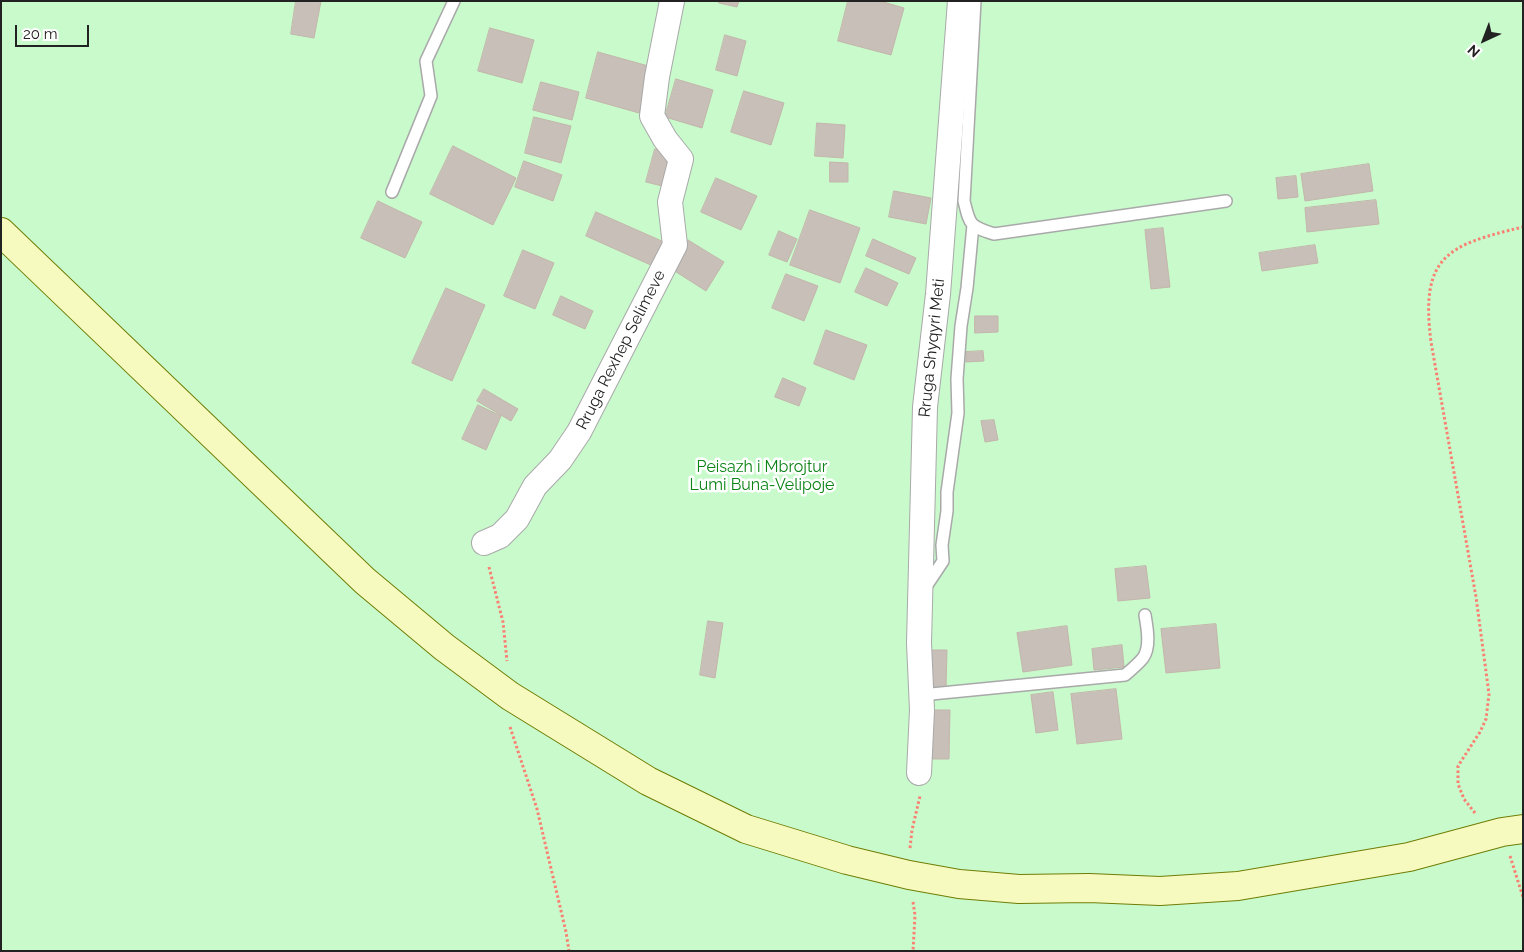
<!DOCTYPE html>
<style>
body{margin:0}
#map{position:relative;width:1524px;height:952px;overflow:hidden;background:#f2efe9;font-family:Raleway,sans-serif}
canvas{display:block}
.frame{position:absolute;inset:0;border:2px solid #222;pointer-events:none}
.north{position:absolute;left:1459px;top:15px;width:50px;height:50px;-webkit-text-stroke:4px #fff;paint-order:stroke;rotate:223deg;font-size:14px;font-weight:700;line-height:20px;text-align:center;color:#222}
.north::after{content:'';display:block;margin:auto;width:18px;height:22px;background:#222;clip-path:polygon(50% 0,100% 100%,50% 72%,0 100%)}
.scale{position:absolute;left:15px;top:25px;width:74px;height:22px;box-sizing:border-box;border:2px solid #222;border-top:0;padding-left:6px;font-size:15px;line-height:18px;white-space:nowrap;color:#222;-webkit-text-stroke:4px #fff;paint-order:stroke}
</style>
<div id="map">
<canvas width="1524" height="952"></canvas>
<div class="frame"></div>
<div class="north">N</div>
<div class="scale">20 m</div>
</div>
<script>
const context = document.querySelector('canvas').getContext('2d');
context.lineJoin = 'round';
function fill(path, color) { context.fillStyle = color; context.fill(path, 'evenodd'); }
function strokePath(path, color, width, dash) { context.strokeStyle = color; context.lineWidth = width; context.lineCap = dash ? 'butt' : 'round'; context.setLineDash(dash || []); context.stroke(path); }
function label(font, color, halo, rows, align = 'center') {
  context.font = font + ' Raleway,sans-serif'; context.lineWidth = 5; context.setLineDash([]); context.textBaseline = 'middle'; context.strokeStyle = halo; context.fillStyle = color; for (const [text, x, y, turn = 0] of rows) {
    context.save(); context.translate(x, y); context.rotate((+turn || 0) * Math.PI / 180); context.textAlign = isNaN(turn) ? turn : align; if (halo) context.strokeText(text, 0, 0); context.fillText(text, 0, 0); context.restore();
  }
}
const park = new Path2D(`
 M1 1H1523V951H1Z`);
const building = new Path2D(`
 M296 1H321L314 38 291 34Z
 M719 1H739L737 7 719 3Z
 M848 1H880L904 8 891 55 838 41Z
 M490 28 534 40 522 83 478 71Z
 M725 35 746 41 737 76 716 70Z
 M598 52 652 67 639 113 586 98Z
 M676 79 713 90 702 128 665 117Z
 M541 82 579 92 572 120 533 110Z
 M744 91 784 103 771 145 731 132Z
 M534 117 571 126 561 163 525 153Z
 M817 123 845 125 843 158 815 156Z
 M453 146 516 178 493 225 430 194Z
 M655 149 675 155 666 187 646 182Z
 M524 161 562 175 553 201 515 187Z
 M830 162 848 163V182H830Z
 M1369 164 1373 191 1305 201 1301 174Z
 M1296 176 1298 197 1278 199 1276 178Z
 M716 178 757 196 741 230 701 212Z
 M894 191 931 198 926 224 889 217Z
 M1376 200 1379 224 1307 232 1305 208Z
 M378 201 422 222 405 258 361 238Z
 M810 210 860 228 840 283 790 265Z
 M596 212 664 242 653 266 586 236Z
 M1163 228 1170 287 1151 289 1145 230Z
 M779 231 797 239 787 262 769 255Z
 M873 239 916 258 909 274 866 256Z
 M688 240 724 262 706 291 670 268Z
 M1315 245 1318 263 1262 271 1259 253Z
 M523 250 554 263 535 309 504 296Z
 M866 268 898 283 887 306 855 292Z
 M786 274 818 286 804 321 772 308Z
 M446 288 485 305 452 381 412 363Z
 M561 296 593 311 585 329 553 315Z
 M975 316H998V332L975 333Z
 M826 330 867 345 854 380 814 364Z
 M983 351 984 361 966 362V352Z
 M783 378 806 388 799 406 775 397Z
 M484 389 518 409 511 421 477 401Z
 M478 405 501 416 486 450 462 439Z
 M994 420 998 440 985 442 981 421Z
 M1146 566 1150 598 1118 601 1115 569Z
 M708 621 723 623 715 678 700 675Z
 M1216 624 1220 668 1166 673 1161 629Z
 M1067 626 1072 665 1023 672 1017 633Z
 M1122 645 1124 667 1094 670 1092 649Z
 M928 650H947L946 688 927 687Z
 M1116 689 1122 739 1077 744 1071 694Z
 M1053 692 1058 730 1036 733 1031 695Z
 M930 710H950L949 759H929Z`);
const path = new Path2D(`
 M489 567 503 622 507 661
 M510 727 537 809 566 932 569 951
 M1475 813 1464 799 1458 784V766L1480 732 1486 719 1489 694 1476 597 1431 342C1420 256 1447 245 1523 227
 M910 848 912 830 920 796
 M1510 856 1523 897
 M913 902 915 915 913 951`);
const service = new Path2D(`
 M975 1 964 201C970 225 969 226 994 234L1226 201
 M392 192 431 96 426 61 454 1
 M925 588 943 561 942 545 947 511V492L958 413 957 379 961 326 967 288 973 225
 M921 695 1125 675C1131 670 1138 664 1143 658 1151 647 1147 627 1145 615`);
const minor = new Path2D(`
 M484 543 500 536 517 519 535 486 560 460 579 432 675 245 670 202 681 159 665 139 652 116 657 77 672 1
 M919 773 922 710 919 643 925 407 938 294 960 1`);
const secondary = new Path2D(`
 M1 232 365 581 444 647 510 696 648 781 746 829 847 860 909 875 959 884 1019 889 1089 888 1160 891 1238 886 1409 857 1502 832 1523 829`);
const streetNames = [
 ["Rruga Shyqyri Meti",932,348,-84],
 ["Rruga Rexhep Selimeve",621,350,-63]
];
const parkNames = [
 ["Peisazh i Mbrojtur",762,467],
 ["Lumi Buna-Velipoje",762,485]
];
fill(park, '#c8facc');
fill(building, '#c7bfb8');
strokePath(building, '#c4b6ab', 1);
strokePath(service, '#a9a9a9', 14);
strokePath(minor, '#a9a9a9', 26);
strokePath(secondary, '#707d05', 30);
strokePath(path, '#fa8072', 3, [2.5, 2.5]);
strokePath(service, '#fff', 11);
strokePath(minor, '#fff', 24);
strokePath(secondary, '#f7fabf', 28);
label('16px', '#222', '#fff', streetNames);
label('16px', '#0c8416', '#fff', parkNames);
</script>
